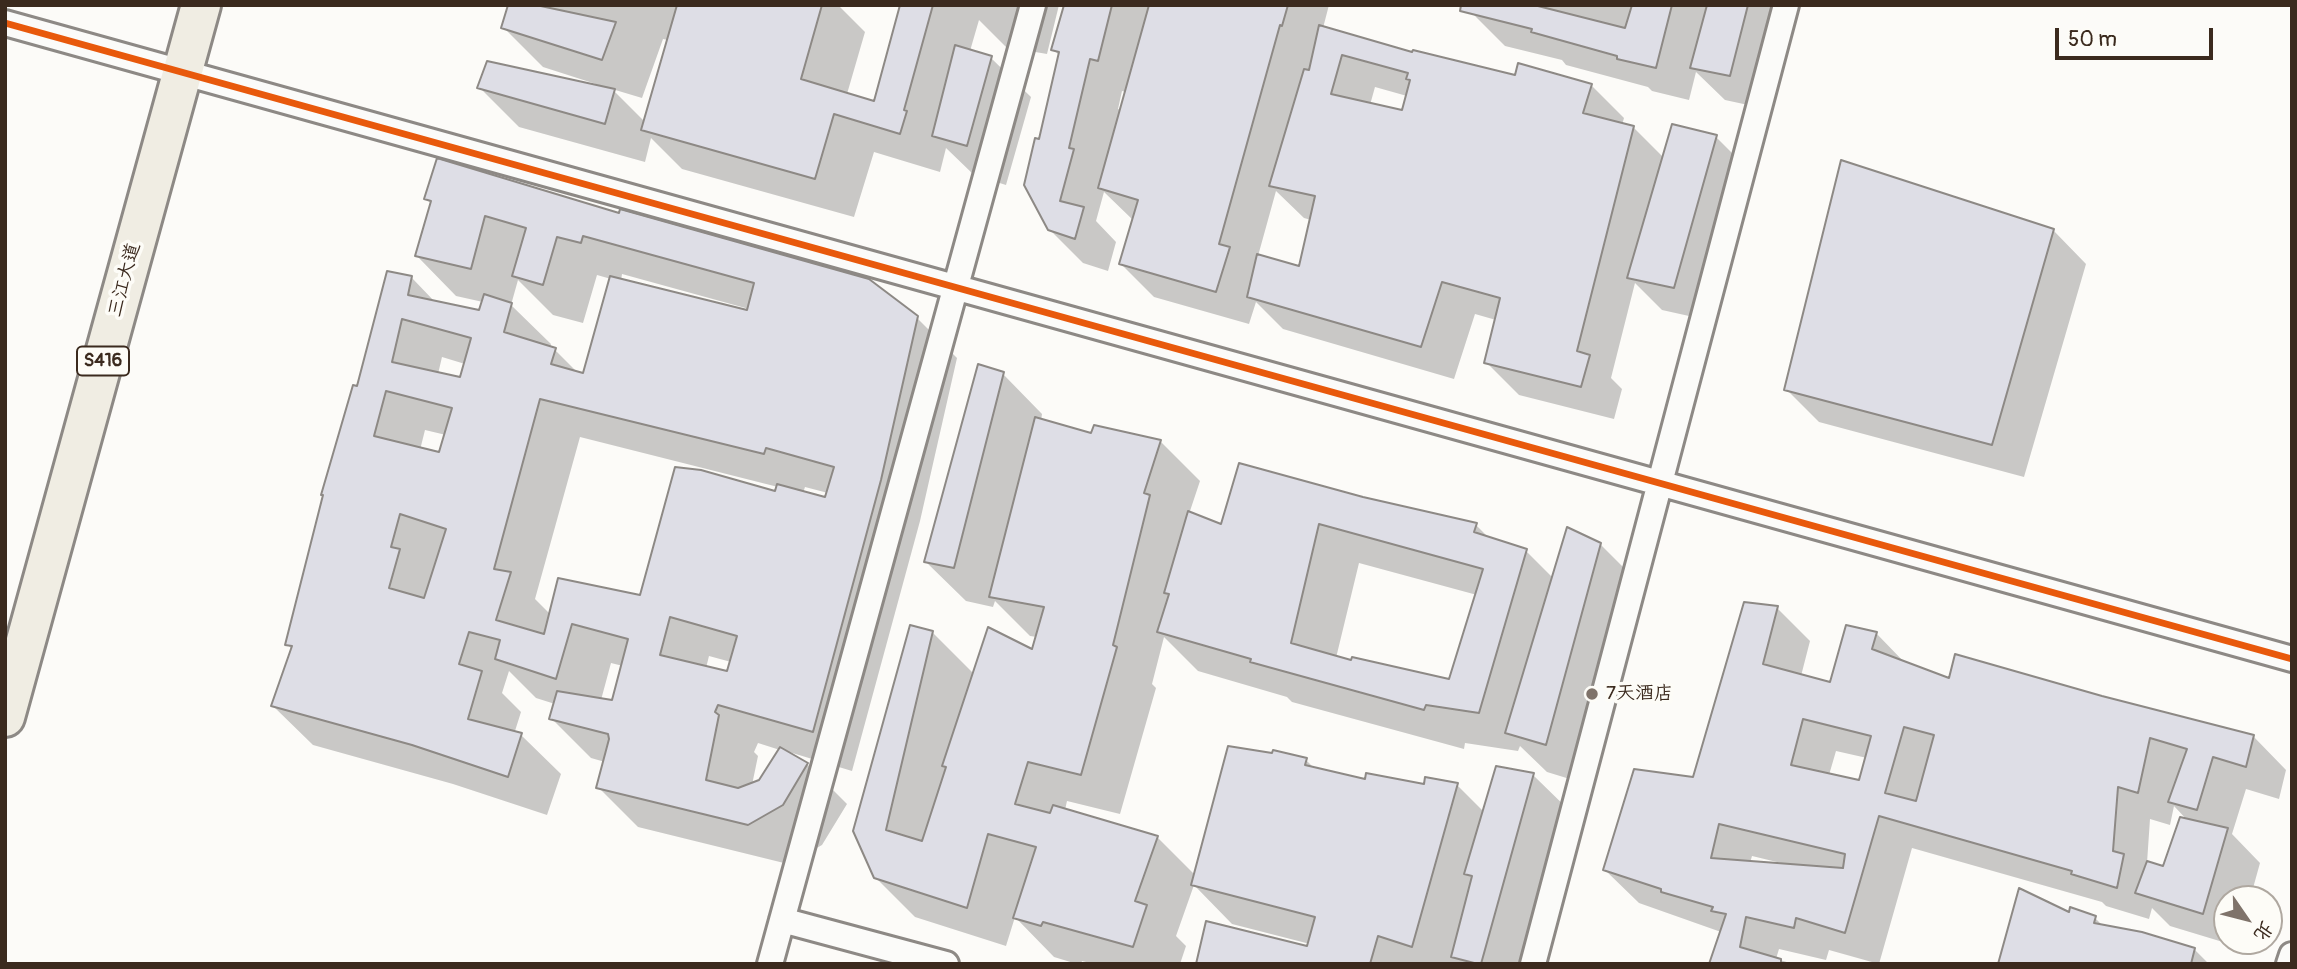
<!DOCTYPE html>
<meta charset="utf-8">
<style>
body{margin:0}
#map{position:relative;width:2297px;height:969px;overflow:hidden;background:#fcfbf8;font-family:Pangolin,"LXGW WenKai TC",sans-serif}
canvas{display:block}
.frame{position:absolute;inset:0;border:7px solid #3b2a1e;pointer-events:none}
.north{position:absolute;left:2213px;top:885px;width:70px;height:70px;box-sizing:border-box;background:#fdfcf7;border:2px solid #afa8a0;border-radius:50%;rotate:125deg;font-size:19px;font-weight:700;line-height:28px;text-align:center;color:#3b2a1e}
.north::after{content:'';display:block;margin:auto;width:24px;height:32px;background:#7f736a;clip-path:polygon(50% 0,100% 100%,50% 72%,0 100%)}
.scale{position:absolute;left:2055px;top:28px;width:158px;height:32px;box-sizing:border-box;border:4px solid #3b2a1e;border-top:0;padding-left:9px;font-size:21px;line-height:24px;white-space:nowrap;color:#3b2a1e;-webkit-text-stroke:5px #fdfcf7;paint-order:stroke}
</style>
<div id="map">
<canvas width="2297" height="969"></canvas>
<div class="frame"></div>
<div class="north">北</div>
<div class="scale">50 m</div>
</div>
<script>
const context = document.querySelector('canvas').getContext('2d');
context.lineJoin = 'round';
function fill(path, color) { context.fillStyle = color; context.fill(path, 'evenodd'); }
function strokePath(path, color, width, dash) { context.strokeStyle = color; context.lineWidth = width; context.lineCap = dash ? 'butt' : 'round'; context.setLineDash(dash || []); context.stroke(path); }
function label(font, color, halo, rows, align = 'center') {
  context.font = font + ' Pangolin,"LXGW WenKai TC",sans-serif'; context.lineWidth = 7; context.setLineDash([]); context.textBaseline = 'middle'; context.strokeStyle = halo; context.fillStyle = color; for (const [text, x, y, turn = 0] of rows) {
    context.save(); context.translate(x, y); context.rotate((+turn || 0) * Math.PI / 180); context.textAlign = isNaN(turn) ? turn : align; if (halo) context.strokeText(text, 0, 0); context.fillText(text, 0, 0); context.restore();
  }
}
const shadow = new Path2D(`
 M510 5H838L865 32 847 94 875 103 901 9 896 5H1059L1047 54 1006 47 979 20 970 51 991 58 1031 97 1006 185 974 175 946 148 940 172 874 152 854 217 682 169 651 138 645 162 519 127 479 87H598L599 85 543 67 503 27ZM663 39 668 40 645 122 612 89 642 98Z
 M1065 5H1329L1323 28 1413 55 1516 77 1591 85 1624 118 1622 125 1633 127 1664 158 1716 137 1749 170 1707 320 1662 310 1635 283 1611 378 1622 389 1614 419 1519 395 1486 362 1496 320 1475 314 1454 379 1283 329 1256 302 1249 324 1154 297 1121 264 1134 221 1104 192 1096 221 1116 242 1108 271 1083 263 1049 229 1041 141 1060 56 1053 49ZM1375 87 1407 96 1403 112 1370 105ZM1122 91 1126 92 1121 110 1118 109ZM1276 191 1304 218 1311 220 1300 268 1258 256Z
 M1474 5H1789L1762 108 1725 100 1696 72 1689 100 1652 91 1648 87 1566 65 1562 60 1505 46 1472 13Z
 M438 161 917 318 957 358 920 521 852 771 789 752 807 764 847 804 822 845 788 864 638 827 598 787 605 762 591 758 551 718 555 704 536 698 509 671 502 693 521 712 515 731 521 735 561 774 547 815 453 784 313 745 273 706 293 650 287 644 388 273 412 278 436 303 480 312 483 302 456 296 417 256 432 204 426 199ZM622 274 749 309 748 312 621 281ZM597 275 611 279 584 376 579 374 555 350 550 348 551 344 511 305 518 280 553 315 583 323ZM442 357 465 364 461 379 438 374ZM425 430 446 435 440 454 420 450ZM580 437 778 487 776 494 641 597 551 615 535 599ZM805 487 828 493 827 499 803 493ZM709 656 731 662 728 673 706 668ZM611 663 623 666 613 702 601 700ZM758 743 780 750 760 782 752 785 758 756 754 752Z
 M2053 230 2086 264 2024 477 1819 422 1786 389Z
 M1003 374 1042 414 1041 421 1093 435 1160 441 1200 481 1189 514 1222 526 1362 499 1476 525 1490 539 1526 551 1553 578 1600 544 1640 584 1586 784 1547 772 1520 746 1518 751 1465 743 1464 749 1292 702 1287 697 1198 671 1164 637 1152 684 1156 688 1120 814 1067 801 1065 810 1157 837 1195 875 1306 760 1315 769 1366 781 1425 786 1457 785 1484 812 1533 775 1573 814 1531 964H1201L1309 948 1310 944 1232 924 1194 885 1176 936 1186 946 1180 964H1094L1082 961 1081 964H1077L1054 957 1015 917 1006 946 915 917 875 877 855 831 932 632 974 674 1034 652 1037 637 1030 636 995 601 993 607 966 601 926 562ZM1359 563 1477 595 1451 681 1336 658Z
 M1777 608 1810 641 1801 676 1831 684 1876 633 1906 664 1950 680 2102 698 2253 736 2286 770 2279 799 2246 789 2232 834 2260 863 2250 899H2227V941H2238L2236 946 2170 926 2152 908 2149 919 2106 906 2102 902 1912 848 1879 964 1829 950 1826 960 1779 949 1776 959 1794 964H1710L1721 932 1639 903 1605 870 1694 779ZM1836 751 1867 758 1861 782 1829 775ZM2174 806 2188 821 2165 868 2147 863 2150 819 2170 825ZM1752 856 1781 863 1780 865 1750 863Z
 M2070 915 2095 918 2103 926 2194 949 2209 964H2000Z`);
const building = new Path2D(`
 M508 5H536L616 22 602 60 501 28Z
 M677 5H822L801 79 874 101 900 5H933L904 110 907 111 900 134 834 114 815 179 641 130Z
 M1064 5H1112L1098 61 1090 59 1069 148 1074 149 1060 201 1084 207 1075 239 1048 230 1024 185 1035 138 1039 139 1059 52 1051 50Z
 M1149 5H1288L1282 26 1280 25 1219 244 1230 247 1216 292 1119 264 1138 200 1098 188Z
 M1461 5H1534L1625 28 1632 5H1672L1656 68 1617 59V56L1531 32 1532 29 1460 11Z
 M1707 5H1748L1730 76 1690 68Z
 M1319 25 1412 52 1413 50 1515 75 1518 63 1592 84 1583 113 1634 126 1577 351 1590 355 1581 387 1484 363 1500 298 1442 282 1421 347 1247 297 1257 254 1299 266 1315 196 1269 186 1304 69 1309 70ZM1342 55 1408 73 1406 79 1410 80 1402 110 1331 94Z
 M955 45 992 56 967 146 932 136Z
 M487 61 615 89 605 124 477 88Z
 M1672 124 1717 135 1674 288 1627 278Z
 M437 158 619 213 620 209 869 279 918 316 881 480 813 732 718 705 715 712 719 715 706 780 738 788 759 780 780 747 808 763 783 805 748 825 596 788 609 739 608 734 549 719 557 691 612 700 628 639 572 624 556 679 495 659 500 640 469 632 459 664 482 671 468 719 522 733 508 777 412 745 271 706 292 646 285 645 323 495H321L353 385 357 386 387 271 412 276 408 295 479 310 484 294 512 303 504 332 556 348 551 364 583 373 610 276 747 310 754 283 583 236 581 243 557 237 543 285 512 276 526 228 485 216 471 269 415 256 431 201 424 199ZM402 319 471 338 460 377 392 362ZM386 391 452 408 439 452 374 436ZM540 399 764 454 766 448 834 467 825 497 777 484 775 491 701 470 675 467 640 595 558 578 544 634 496 620 511 572 494 569ZM400 514 446 529 424 598 389 588 400 549 391 547ZM670 617 737 636 727 671 660 655Z
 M1841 160 2054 229 1992 445 1784 390Z
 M978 364 1004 372 954 568 924 562Z
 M1035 417 1091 433 1094 425 1161 440 1144 493 1150 495 1113 645 1117 647 1081 775 1028 762 1015 804 1050 813 1053 805 1158 836 1135 901 1147 905 1133 947 1043 922 1041 926 1013 918 1036 847 988 834 967 908 874 878 853 831 910 625 933 631 886 830 922 841 946 767 942 766 988 627 1032 649 1044 607 989 597Z
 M1239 463 1363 497 1477 523 1474 532 1527 549 1479 713 1426 705 1424 710 1250 662 1251 659 1157 632 1169 594 1164 593 1188 511 1221 524ZM1319 524 1483 569 1449 679 1352 657 1351 660 1291 643Z
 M1567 527 1601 543 1546 745 1505 733Z
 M1744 602 1778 606 1763 664 1830 682 1846 625 1877 632 1872 649 1949 678 1955 654 2102 696 2254 735 2246 767 2213 757 2197 810 2168 802 2187 749 2150 738 2138 793 2118 787 2113 851 2124 854 2117 888 2071 874 2072 871 1879 816 1845 933 1796 918 1794 928 1746 917 1740 947 1781 959V964H1709L1726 914 1711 911 1713 907 1661 892V889L1603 870 1634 769 1693 777ZM1803 719 1871 736 1859 780 1791 765ZM1904 727 1934 735 1916 801 1885 793ZM1719 824 1845 854 1843 868 1711 858Z
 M1228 746 1272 753 1273 750 1307 758 1305 765 1365 779 1366 773 1424 784 1425 777 1458 783 1412 947 1378 936 1370 964H1196L1206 921 1307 946 1315 917 1191 885Z
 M1496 766 1534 773 1481 964H1478L1451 957 1472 876 1464 874Z
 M2180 817 2228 828 2203 914 2135 893 2147 861 2163 866Z
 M2019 888 2069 912 2070 907 2096 916 2094 923 2142 932 2195 948 2191 964H1998Z`);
const minor = new Path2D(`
 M5 23 2292 659
 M782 920 946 964
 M770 964 1033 5
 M1533 964 1786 5
 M2289 964 2292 955`);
const primary = new Path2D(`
 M5 717 201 5`);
const cycleway = new Path2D(`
 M5 23 2292 659`);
const markers = [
 [1592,694,7,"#7f736a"]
];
const shields = [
 [103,361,52]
];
const shieldNames = [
 ["S416",103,361]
];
const streetNames = [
 ["三江大道",125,280,-75]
];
const poiNames = [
 ["7天酒店",1606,694]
];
fill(shadow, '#0003');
fill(building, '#dedee6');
strokePath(building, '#8d8985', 2);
strokePath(minor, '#8d8985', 30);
strokePath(primary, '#8d8985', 44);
strokePath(minor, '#fbfbf9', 24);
strokePath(primary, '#f0ede3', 38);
strokePath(cycleway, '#e8590c', 7);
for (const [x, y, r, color] of markers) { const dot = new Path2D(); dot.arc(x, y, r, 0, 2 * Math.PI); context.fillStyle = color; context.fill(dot); strokePath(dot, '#fdfcf7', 2.5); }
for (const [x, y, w] of shields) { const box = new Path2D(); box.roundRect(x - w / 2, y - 14.5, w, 29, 5); context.fillStyle = '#fdfcf7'; context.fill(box); strokePath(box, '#3b2a1e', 2); }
label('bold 18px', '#3b2a1e', null, shieldNames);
label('19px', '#3b2a1e', '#fdfcf7', streetNames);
label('19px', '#3b2a1e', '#fdfcf7', poiNames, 'left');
</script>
